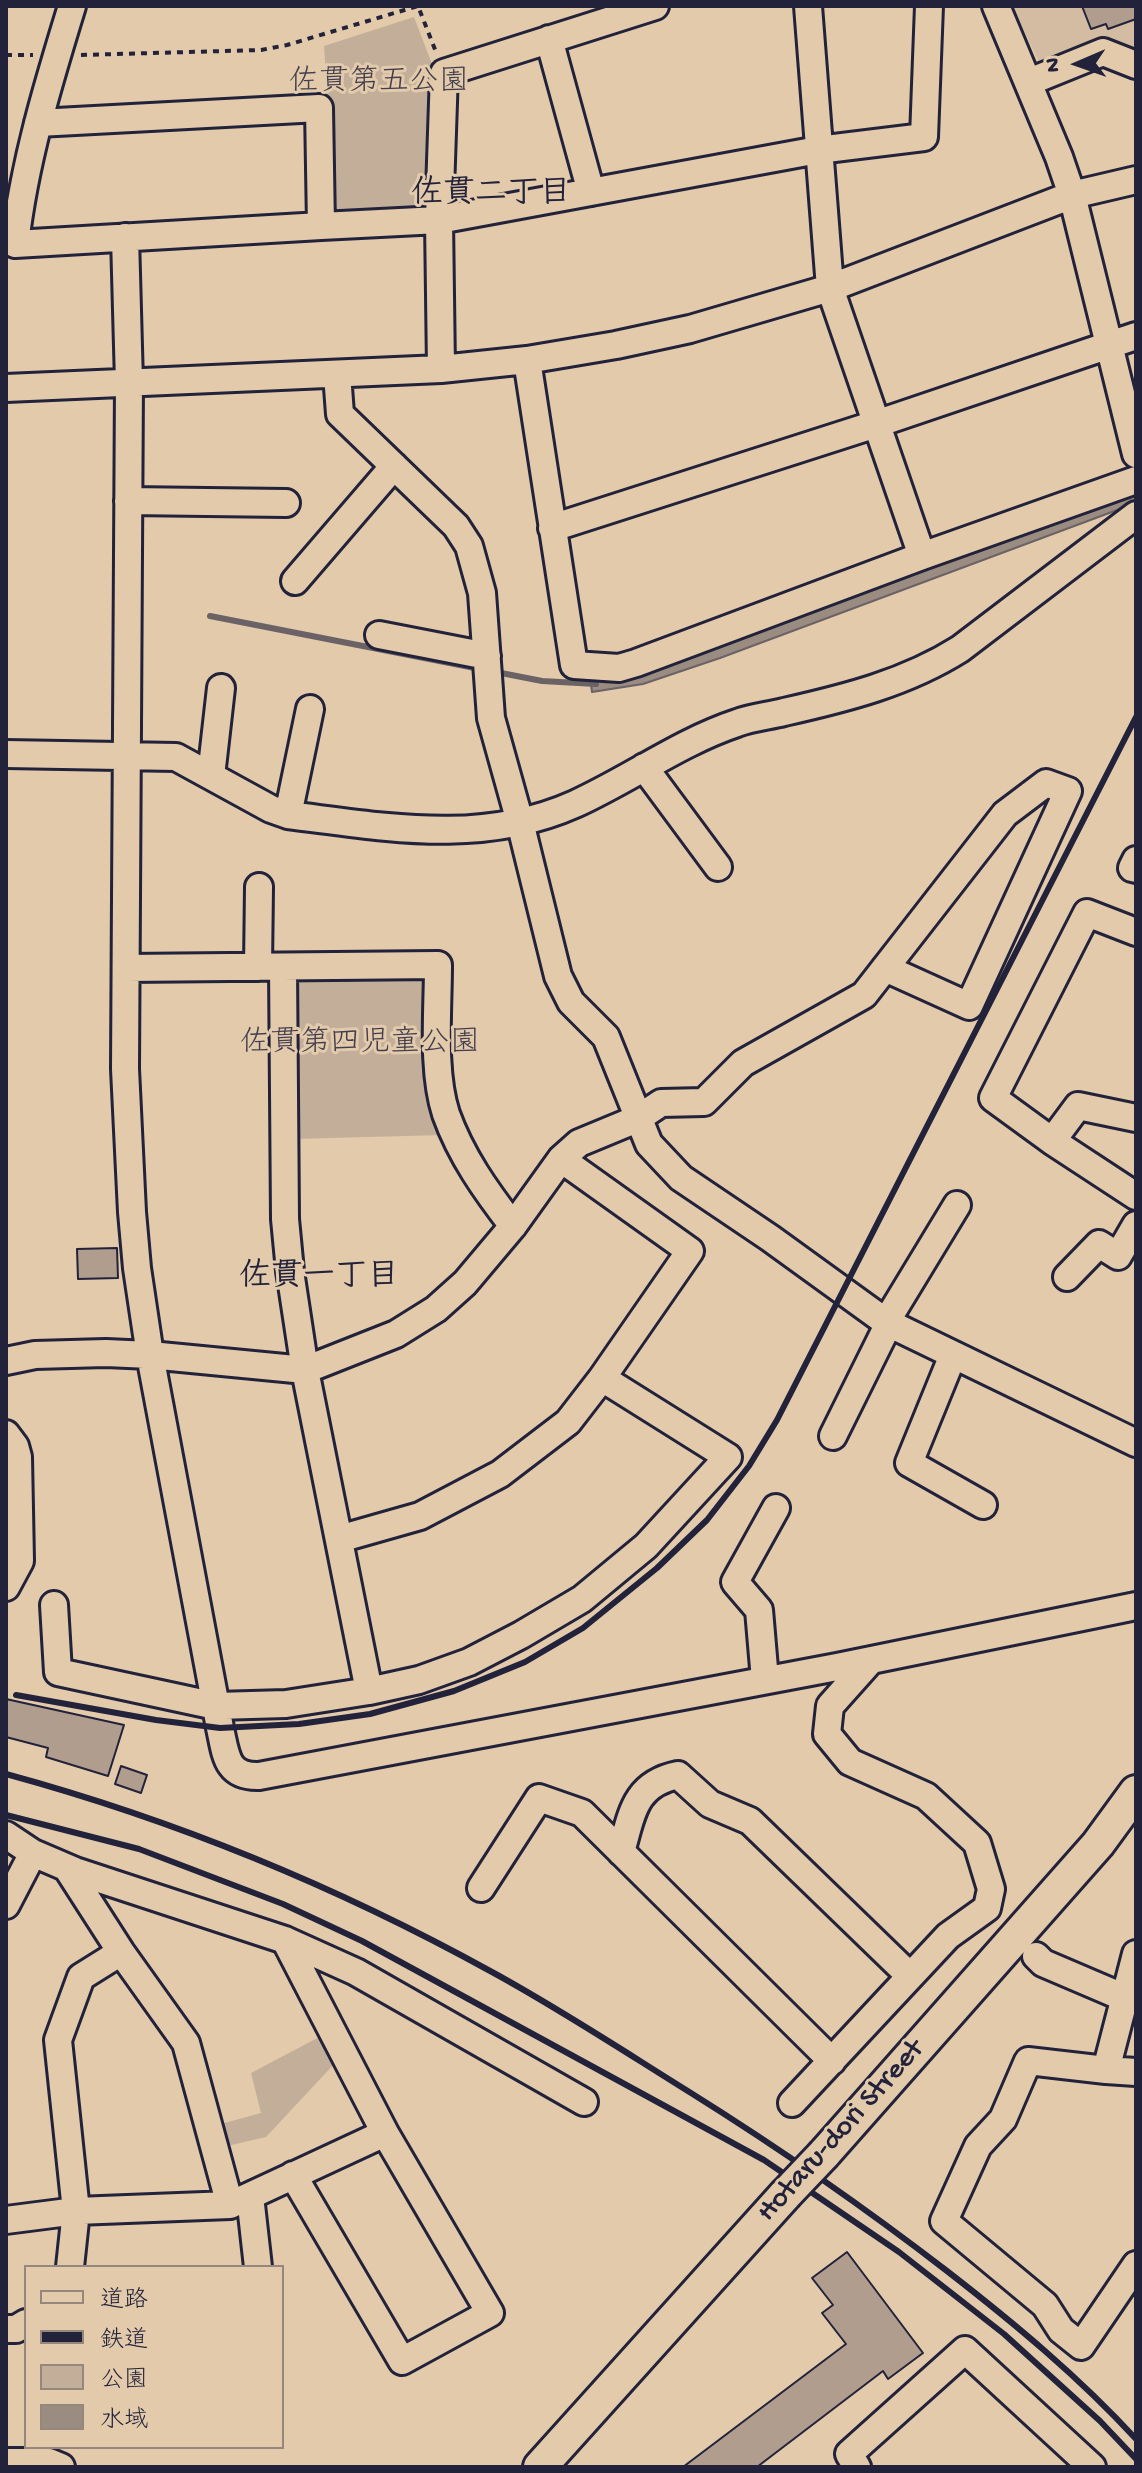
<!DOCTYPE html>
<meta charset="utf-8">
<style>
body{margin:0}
#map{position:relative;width:1142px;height:2473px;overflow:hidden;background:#e2caab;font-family:"Gochi Hand","Klee One",sans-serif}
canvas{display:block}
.frame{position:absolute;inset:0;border:8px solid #22223b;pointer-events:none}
.legend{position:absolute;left:24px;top:2265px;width:260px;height:184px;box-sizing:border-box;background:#e2caab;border:2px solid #95877e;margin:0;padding:10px 14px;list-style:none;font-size:24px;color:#22223b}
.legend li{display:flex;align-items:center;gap:16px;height:40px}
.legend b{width:40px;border:2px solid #95877e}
.north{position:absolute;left:1038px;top:24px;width:80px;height:80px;-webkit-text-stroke:6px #e2caab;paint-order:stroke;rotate:268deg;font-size:22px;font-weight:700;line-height:32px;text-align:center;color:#22223b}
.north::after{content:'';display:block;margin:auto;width:28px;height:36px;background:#22223b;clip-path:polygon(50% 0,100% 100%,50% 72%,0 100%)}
</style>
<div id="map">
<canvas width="1142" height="2473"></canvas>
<div class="frame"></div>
<ul class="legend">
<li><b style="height:10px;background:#e2caab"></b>道路</li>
<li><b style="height:10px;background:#22223b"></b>鉄道</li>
<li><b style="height:22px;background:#c3af99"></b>公園</li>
<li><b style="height:22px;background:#9b8c82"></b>水域</li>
</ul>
<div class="north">N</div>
</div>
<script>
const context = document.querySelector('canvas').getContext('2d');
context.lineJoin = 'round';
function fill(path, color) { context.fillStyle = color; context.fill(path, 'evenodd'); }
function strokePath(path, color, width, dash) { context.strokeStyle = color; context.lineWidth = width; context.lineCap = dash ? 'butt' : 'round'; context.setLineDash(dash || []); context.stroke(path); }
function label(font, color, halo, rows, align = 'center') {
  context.font = font + ' "Gochi Hand","Klee One",sans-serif'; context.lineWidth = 6; context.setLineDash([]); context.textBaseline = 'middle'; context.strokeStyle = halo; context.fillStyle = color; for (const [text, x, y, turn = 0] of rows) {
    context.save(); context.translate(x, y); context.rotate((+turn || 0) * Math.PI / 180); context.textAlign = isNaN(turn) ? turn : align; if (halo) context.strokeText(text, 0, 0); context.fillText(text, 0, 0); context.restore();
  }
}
const built = new Path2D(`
 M1012 6H1136V57L1042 68Z`);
const green = new Path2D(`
 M414 17 432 64 430 209 330 215 328 104 324 46Z
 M422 977 429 983 443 1135 294 1139 295 978Z
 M323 2035 336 2062 266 2137 227 2146 221 2124 261 2113 251 2073Z`);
const water = new Path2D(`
 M1136 490V503L720 658 643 684 592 692 590 677 716 644Z`);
const stream = new Path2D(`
 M210 616 480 669
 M496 672 542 681 596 684`);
const building = new Path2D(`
 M1082 6H1136V19L1108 29 1106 24 1091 29Z
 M117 1248 118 1278 78 1279 77 1249Z
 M6 1699 124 1725 108 1776 46 1757 48 1748 6 1737Z
 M121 1766 147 1775 141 1793 115 1784Z
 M847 2252 923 2353 888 2379 883 2371 757 2467H683L846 2344 822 2313 833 2305 812 2278Z`);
const path = new Path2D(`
 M6 55H33
 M81 55 261 50 287 45 418 6 436 52`);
const minor = new Path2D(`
 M72 6C48 84 24 163 15 244L321 226
 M808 6 830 288 922 556
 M996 6 1059 157 1072 195 1136 454
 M549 39 591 192
 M1029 82 1103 52 1136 65
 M38 123 319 108 321 226 439 220 818 150 924 137 929 6
 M125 237 129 383 125 1069 132 1212 137 1268 150 1355 220 1728C226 1755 226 1777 259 1776L837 1667 1136 1606
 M527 360 574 665 619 668 636 663 922 556 1136 480
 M441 369 439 220 444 73 655 6
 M337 374 340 414 456 526 469 546 482 593 491 718 520 822 558 976 571 1002 606 1037 649 1144 681 1178 770 1238 886 1322 1136 1443
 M6 388 441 369 527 360 616 345 690 329 830 288 1072 195 1136 180
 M128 501 286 503
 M552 528 876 424 1136 336
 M295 581 394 466
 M379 635 487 656
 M6 754 176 757 271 809 288 815C386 827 481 846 575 804 630 779 680 742 737 723 752 717 769 716 784 712 846 698 906 683 960 649L1136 515
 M644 767 718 867
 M211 776 221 688
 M288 815 310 709
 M1136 860 1132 868 1136 869
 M1136 932 1087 913 993 1098 1052 1141 1078 1106 1136 1118
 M258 967 259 887
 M283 967 285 1219 290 1271 305 1370 369 1691
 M126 968 438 965C438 1011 432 1071 446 1114 461 1156 486 1191 513 1226
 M1052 1141 1136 1196
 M1067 1277 1099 1244 1118 1256 1136 1225
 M886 1322 957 1205
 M953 1355 909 1463 983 1505
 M6 1361 35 1355 106 1353 150 1355 305 1370 396 1334 436 1309 465 1283 513 1226 561 1159 579 1143 637 1119 661 1103 704 1102 743 1063 864 995 1005 814 1046 783 1068 791 969 1006 885 968
 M6 1434 15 1446 18 1457 20 1561 6 1587
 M833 1436 889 1323
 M339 1539 420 1516 500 1474 568 1422 602 1378
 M54 1605 58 1672 216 1706 286 1704 369 1691 419 1680 469 1662 521 1635 582 1599 646 1546 728 1457 602 1378 690 1251 561 1159
 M765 1680 759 1610 735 1582 776 1508
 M6 1835 33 1853 75 1871 285 1940 356 1972 584 2102
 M621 1852C632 1814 634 1784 678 1775L710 1804 750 1821 910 1976
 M67 1868 121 1952 186 2043 230 2205
 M481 1888 539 1798 582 1813 832 2061
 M6 1905 33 1853
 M1136 1954 1106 2070 1136 2072
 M1036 1956 1043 1963 1125 1998
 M1106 2070 1028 2061 1003 2119 978 2146 944 2221 1045 2305 1061 2330 1081 2346 1136 2265
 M792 2103 948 1936 987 1908 991 1889 977 1843 926 1796 850 1762 827 1734 830 1706 871 1660
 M293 2175 402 2361 490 2313 385 2133
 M250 2196 258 2267
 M6 2220 76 2211 230 2205 385 2133 285 1940
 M70 2267 76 2211 58 2040 81 1977 121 1952
 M6 2329H16L26 2323
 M6 2462H49L61 2467
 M857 2467 849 2454 965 2350 1092 2467`);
const major = new Path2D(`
 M824 2154 1098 1844 1136 1792
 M540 2467 785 2195`);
const rail = new Path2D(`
 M16 1695 156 1720 220 1728 299 1724 370 1714 454 1691 525 1662 583 1628 657 1568 707 1520 749 1466 777 1420 1136 717
 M6 1774C175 1820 338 1887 492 1972 560 2009 625 2052 691 2093 779 2148 864 2207 947 2271 1014 2323 1079 2377 1136 2439
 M6 1815 139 1849 283 1904 362 1941 764 2160 899 2252 1004 2334 1100 2421 1136 2459`);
const majorBridge = new Path2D(`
 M785 2195 824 2154`);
const parkNames = [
 ["佐貫第五公園",379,84],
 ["佐貫第四児童公園",360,1045]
];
const streetNames = [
 ["Hotaru-dori Street",842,2132,-48]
];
const neighbourhoodNames = [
 ["佐貫二丁目",491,196],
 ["佐貫一丁目",319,1279]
];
fill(built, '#d3bca2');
fill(green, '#c3af99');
fill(water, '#9b8c82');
strokePath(water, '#6b6266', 2);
strokePath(stream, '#6b6266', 6);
fill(building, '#b09d8e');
strokePath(building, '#22223b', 2);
strokePath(minor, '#22223b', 32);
strokePath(major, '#22223b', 38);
strokePath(path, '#22223b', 4, [6, 6]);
strokePath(minor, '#e2caab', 26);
strokePath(major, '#e2caab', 32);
strokePath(rail, '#22223b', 6);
strokePath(majorBridge, '#22223b', 38, []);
strokePath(majorBridge, '#e2caab', 32);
label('30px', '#423e4e', '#e2caab', parkNames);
label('30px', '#22223b', '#e2caab', streetNames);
label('bold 32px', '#22223b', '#e2caab', neighbourhoodNames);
</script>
